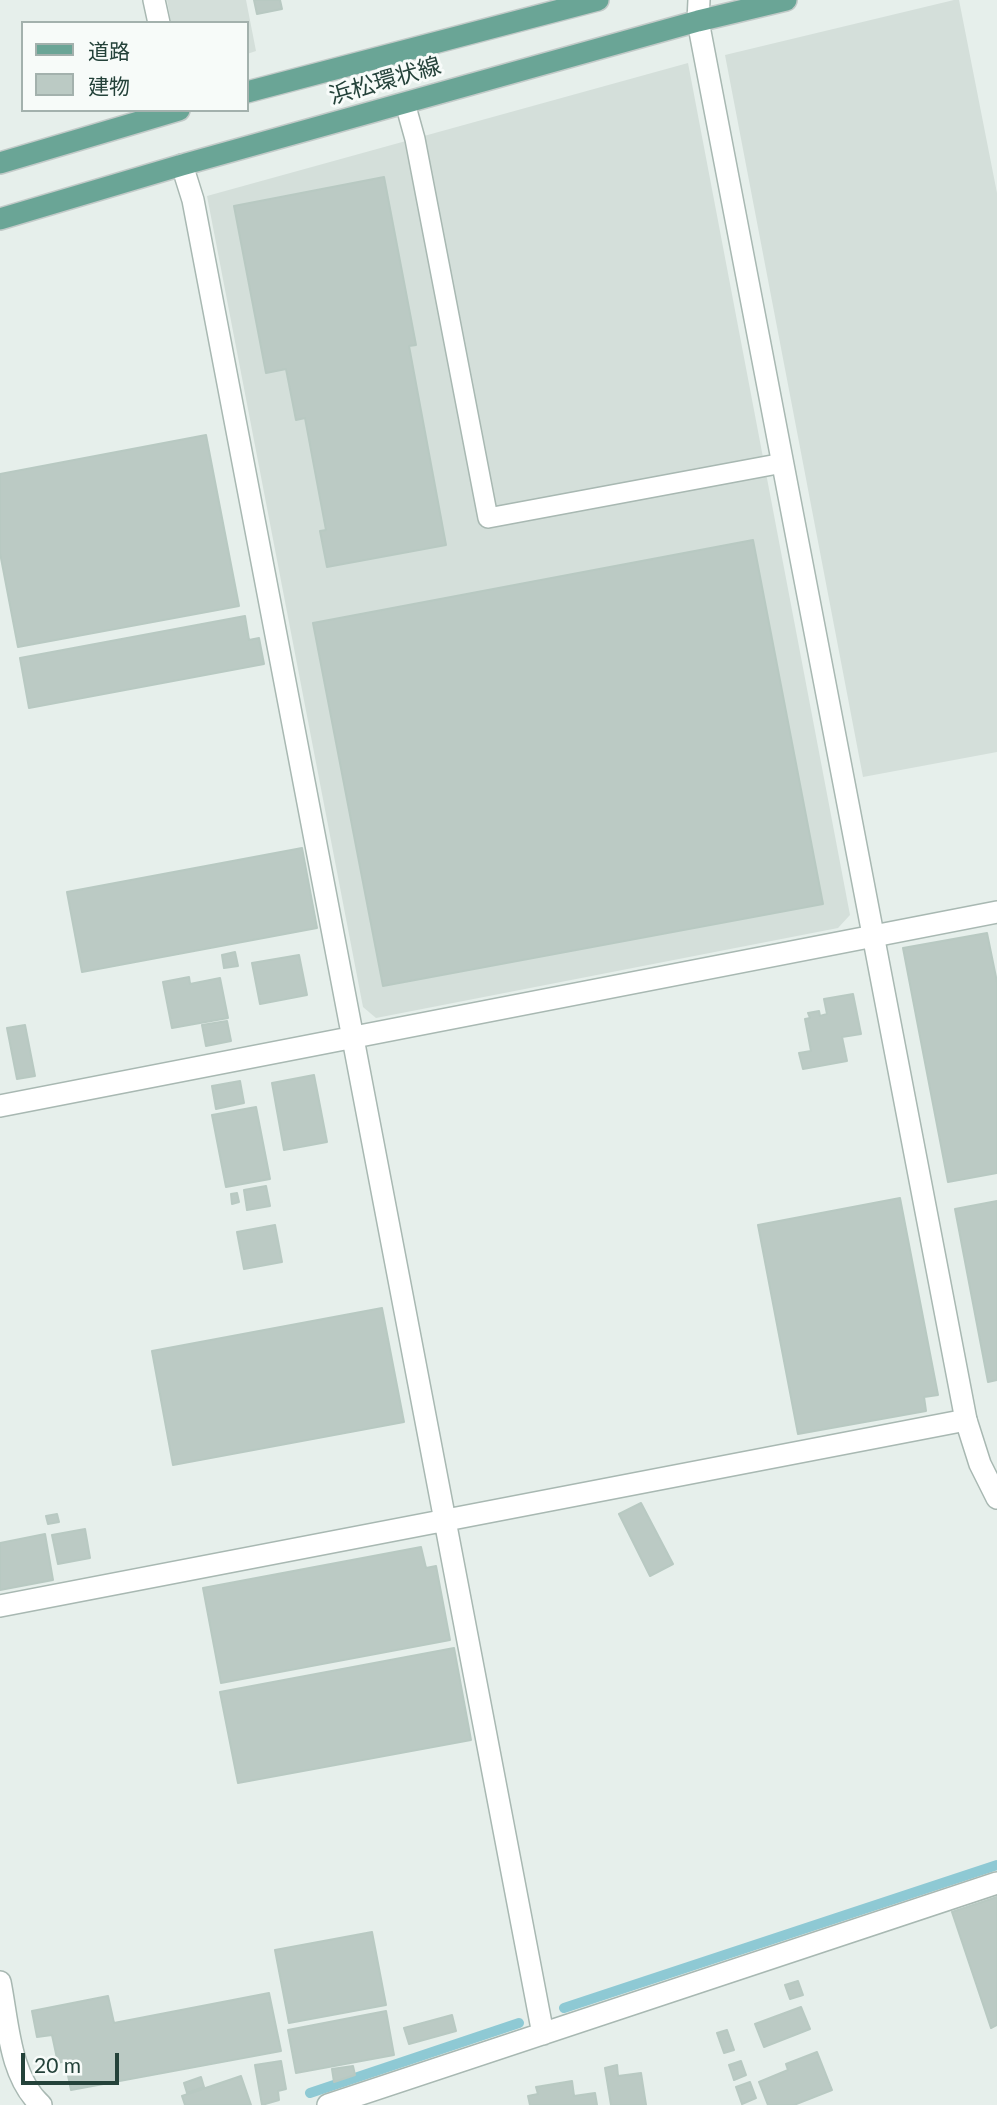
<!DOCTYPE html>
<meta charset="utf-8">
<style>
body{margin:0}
#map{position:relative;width:997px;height:2105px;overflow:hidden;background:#e6efeb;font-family:Lato,"Noto Sans JP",sans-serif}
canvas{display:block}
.legend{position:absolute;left:21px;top:21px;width:228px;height:91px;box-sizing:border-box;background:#f7fbf9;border:2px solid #a3b1ad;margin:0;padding:9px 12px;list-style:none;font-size:21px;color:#24423a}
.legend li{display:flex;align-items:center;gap:14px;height:35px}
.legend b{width:35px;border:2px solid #a3b1ad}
.scale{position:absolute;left:21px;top:2053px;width:98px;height:32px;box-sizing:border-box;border:4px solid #24423a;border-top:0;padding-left:9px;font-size:21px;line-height:24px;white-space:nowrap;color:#24423a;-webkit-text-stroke:5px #f7fbf9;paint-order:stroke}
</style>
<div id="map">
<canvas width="997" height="2105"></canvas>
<ul class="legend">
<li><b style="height:9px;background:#6aa596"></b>道路</li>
<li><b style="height:19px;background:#bbcac4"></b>建物</li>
</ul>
<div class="scale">20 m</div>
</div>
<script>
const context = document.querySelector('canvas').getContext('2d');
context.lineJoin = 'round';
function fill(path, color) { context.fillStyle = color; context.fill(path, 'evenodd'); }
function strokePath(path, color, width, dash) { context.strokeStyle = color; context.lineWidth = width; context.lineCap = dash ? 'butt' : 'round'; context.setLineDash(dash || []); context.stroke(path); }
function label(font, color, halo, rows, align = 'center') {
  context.font = font + ' Lato,"Noto Sans JP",sans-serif'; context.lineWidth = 6; context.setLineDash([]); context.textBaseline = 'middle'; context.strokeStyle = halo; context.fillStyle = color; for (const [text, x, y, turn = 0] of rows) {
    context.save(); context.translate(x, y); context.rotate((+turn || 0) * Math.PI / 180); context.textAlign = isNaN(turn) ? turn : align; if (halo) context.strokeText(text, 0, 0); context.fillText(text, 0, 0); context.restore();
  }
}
const built = new Path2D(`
 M167 0H246L256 51 247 54V23H171Z
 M954 0H959L997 193V752L863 777 725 55Z
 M688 63 850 915 838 928 376 1018 363 1007 207 196Z`);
const stream = new Path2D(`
 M564 2008 997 1865
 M310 2093 519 2023`);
const building = new Path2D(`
 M254 0H280L282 9 257 14Z
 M384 177 416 345 409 346 446 545 327 567 320 531 326 530 305 418 296 420 286 369 266 373 234 206Z
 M206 435 239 606 18 647 0 553V474Z
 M753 540 823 904 383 986 313 623Z
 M245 616 249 640 259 638 264 664 29 708 20 658Z
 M302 848 317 928 82 972 67 892Z
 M987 933 997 982V1173L948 1182 903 948Z
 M235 952 238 966 224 968 222 955Z
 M299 955 307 995 260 1004 252 963Z
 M189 977 190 984 220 978 228 1018 172 1028 163 982Z
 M853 994 861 1034 842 1037 847 1061 803 1069 799 1053 811 1051 805 1019 810 1018 808 1013 819 1011 820 1016 827 1014 824 999Z
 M227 1021 231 1041 206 1046 202 1025Z
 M25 1025 35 1076 17 1079 7 1028Z
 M314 1075 327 1142 284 1150 272 1083Z
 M240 1081 244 1103 216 1109 212 1086Z
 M256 1107 270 1179 226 1187 212 1115Z
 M266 1186 270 1206 247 1210 244 1190Z
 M237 1193 239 1202 232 1204 231 1194Z
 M900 1198 938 1395 924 1397 926 1411 798 1434 758 1225Z
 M997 1201V1380L988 1382 955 1209Z
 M275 1225 282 1262 244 1269 237 1232Z
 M382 1308 404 1422 173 1465 152 1351Z
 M641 1503 673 1564 650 1576 619 1514Z
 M57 1514 59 1522 48 1524 46 1516Z
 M85 1529 90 1558 58 1564 52 1535Z
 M45 1534 53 1580 0 1590V1543Z
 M421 1547 426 1568 436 1566 450 1640 221 1683 203 1588Z
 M454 1648 471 1740 238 1783 220 1692Z
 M997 1897V2025L991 2028 952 1912Z
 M372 1932 386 2005 289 2023 275 1950Z
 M798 1981 803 1995 790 1999 785 1985Z
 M269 1993 281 2051 71 2090 65 2061 58 2063 52 2035 37 2037 32 2011 108 1996 114 2023Z
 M801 2007 810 2029 764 2047 755 2024Z
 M386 2011 394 2055 296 2073 288 2030Z
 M452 2015 456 2031 409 2044 404 2028Z
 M727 2030 734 2050 724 2053 717 2033Z
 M817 2052 832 2090 794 2105H768L759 2082 788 2070 786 2064Z
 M281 2061 286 2089 278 2091 279 2100 262 2105 255 2065Z
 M741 2061 746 2075 734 2080 729 2065Z
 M617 2065 618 2076 641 2073 646 2105H611L605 2068Z
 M353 2066 355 2075 334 2082 332 2069Z
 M241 2076 251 2105H185L182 2096Z
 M201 2077 204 2087 187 2093 184 2083Z
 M572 2081 574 2096 595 2093 597 2105H530L528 2096 538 2094 536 2087Z
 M750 2082 756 2098 742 2104 736 2087Z`);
const service = new Path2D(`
 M405 103 415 139 488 518 783 463`);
const minor = new Path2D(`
 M154 0 159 23
 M182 165 193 200 543 2034
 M0 1106 997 912
 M0 1606 966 1420
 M328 2105 997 1883`);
const tertiary = new Path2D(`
 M699 0 698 21 966 1420 980 1464 997 1498
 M0 1982C8 2021 9 2076 41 2105`);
const primary = new Path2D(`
 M247 92 598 0
 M0 163 179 110
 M0 219 182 165 698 21 786 0`);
const streetNames = [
 ["浜松環状線",385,81,-16]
];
fill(built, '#d4dfda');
strokePath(stream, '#8ec9d4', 10);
fill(building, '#bbcac4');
strokePath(building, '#b8c9c2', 2);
strokePath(service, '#a8b8b2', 22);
strokePath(minor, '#a8b8b2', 24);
strokePath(tertiary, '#a8b8b2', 24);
strokePath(primary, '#c2cac8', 24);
strokePath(service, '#fff', 19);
strokePath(minor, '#fff', 21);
strokePath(tertiary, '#fff', 21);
strokePath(primary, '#6aa596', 21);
label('23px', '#24423a', '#f7fbf9', streetNames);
</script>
